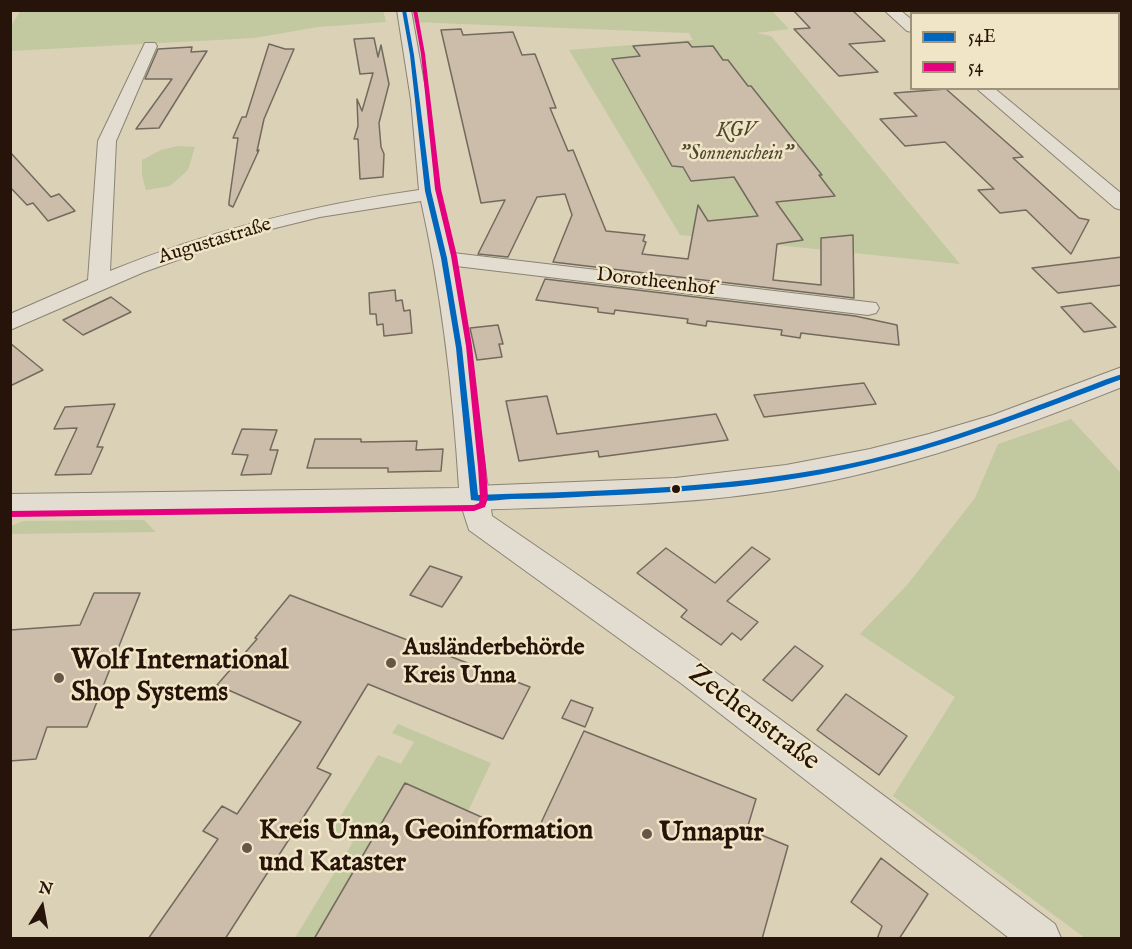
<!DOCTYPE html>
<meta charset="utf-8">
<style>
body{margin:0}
#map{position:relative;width:1132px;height:949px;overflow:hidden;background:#dad1b7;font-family:"IM FELL English",serif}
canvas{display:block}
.frame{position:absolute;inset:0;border:12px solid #26140a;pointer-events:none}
.legend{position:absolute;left:910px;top:12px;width:210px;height:78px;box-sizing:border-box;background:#f0e6c7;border:2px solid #9f927b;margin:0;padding:8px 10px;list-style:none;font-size:18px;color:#26140a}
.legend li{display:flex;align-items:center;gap:12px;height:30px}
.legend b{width:30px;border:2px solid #9f927b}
.north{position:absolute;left:12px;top:877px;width:60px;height:60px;-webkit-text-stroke:4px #f0e6c7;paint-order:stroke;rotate:11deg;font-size:16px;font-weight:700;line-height:24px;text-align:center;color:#26140a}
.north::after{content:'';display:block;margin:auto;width:21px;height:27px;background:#26140a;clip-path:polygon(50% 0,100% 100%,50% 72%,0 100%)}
</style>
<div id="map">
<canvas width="1132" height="949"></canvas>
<div class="frame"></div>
<ul class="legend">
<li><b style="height:8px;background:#0065bd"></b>54E</li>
<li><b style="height:8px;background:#e5007d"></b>54</li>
</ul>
<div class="north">N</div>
</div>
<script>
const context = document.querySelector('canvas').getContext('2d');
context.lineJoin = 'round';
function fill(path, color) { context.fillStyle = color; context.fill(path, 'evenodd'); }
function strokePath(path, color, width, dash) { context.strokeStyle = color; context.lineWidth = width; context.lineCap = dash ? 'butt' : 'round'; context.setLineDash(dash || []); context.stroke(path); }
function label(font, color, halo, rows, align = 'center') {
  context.font = font + ' "IM FELL English",serif'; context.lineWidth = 5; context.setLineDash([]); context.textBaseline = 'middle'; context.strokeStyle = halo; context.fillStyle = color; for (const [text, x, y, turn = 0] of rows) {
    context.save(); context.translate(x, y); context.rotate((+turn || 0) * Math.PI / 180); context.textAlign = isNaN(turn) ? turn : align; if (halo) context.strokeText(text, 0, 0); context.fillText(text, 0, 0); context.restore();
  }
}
const green = new Path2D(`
 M21 10H383L386 22 318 27 254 38 11 51 10 28Z
 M411 11H772L789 29 756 33 771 36 960 264 680 235 569 50 693 40 689 33 413 22Z
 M178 146 195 147 188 170 170 186 146 190 142 175V160L161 150Z
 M1071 419 1121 473V938H1085L893 796 955 697 860 634 907 585 975 498 998 444Z
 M144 520 156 532 11 534V526L23 521Z
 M398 724 491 763 468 811 405 783 314 938H295L353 842 331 832 378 755 401 764 414 742 392 733Z`);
const building = new Path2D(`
 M793 10H852L885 41 849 44 878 72 839 76 794 29 810 28Z
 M461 29 463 35 513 32 522 55 535 54 556 108H550L568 151 573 150 606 231 645 235 643 241 646 242 642 254 688 259 698 205 708 221 758 216 734 177 691 181 683 167 672 166 612 59 640 56 633 46 688 42 692 47 713 46 723 60H728L748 86H751L822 175H819L835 196 776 202 803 240 777 244 773 280 821 285V238L853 235 854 298 553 262 572 215 565 194 537 197 508 257 478 254 505 200 481 203 441 30Z
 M374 38 378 57 381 45 389 84 379 123 381 147 384 154 383 177 360 179 358 139H354L358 126 357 99 362 111 373 73 360 74 354 39Z
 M269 44 285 49H294L264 119 257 151 259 150 233 207 229 205V202L238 138H233L242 117H246Z
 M192 47 191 52 207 51 159 128 136 129 172 79H145L158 49Z
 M946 89 1023 157 1013 158 1079 218 1089 220 1071 254 1026 210 1000 213 978 190 994 189 945 142 905 146 880 119 917 116 894 93Z
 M10 152 51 197 59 194 75 211 48 221 33 203 27 205 10 187Z
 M1122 257V285L1058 293 1032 268Z
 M545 279 855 316 897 325 899 345 801 333 800 338 781 335 782 330 707 321 706 326 687 323 688 319 615 310 614 314 598 312V308L536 300Z
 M395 290 396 301 402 300 404 311 410 310 412 333 384 336 383 324 377 325 376 314H370L369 293Z
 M111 297 131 312 83 335 63 320Z
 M1091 303 1116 327 1084 332 1061 307Z
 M498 325 503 344H499L502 357 477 360 470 328Z
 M10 343 43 370 10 386Z
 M864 383 876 404 764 417 754 395Z
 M547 396 557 434 716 414 728 440 599 457 598 451 519 461 506 401Z
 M115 404 97 447H103L91 474 55 475 77 428 54 429 65 407Z
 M242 429 277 430 270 450H278L271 474 241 475 248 455 232 454Z
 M315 439H361V442L417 441 416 450 443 449 441 471 388 472V468H307Z
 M752 547 770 559 727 601 758 622 741 640 732 633 721 645 681 617 687 610 637 573 666 548 715 583Z
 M430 566 462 577 442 607 410 595Z
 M94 593H140L87 727H47L36 759 10 761V630L80 625Z
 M290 595 530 687 503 739 368 684 317 768 331 774 225 939H148L218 839 203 831 222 806 237 814 301 722 217 685 257 639 255 638Z
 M795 646 823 666 792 701 763 680Z
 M846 694 907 736 879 775 817 730Z
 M571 700 593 708 585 727 562 718Z
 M584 731 756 799 747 829 788 846 762 939H314L405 783 533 840Z
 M881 858 928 894 899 939H877L882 926 851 902Z`);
const minor = new Path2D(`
 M397 10H411L427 100 439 194 453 253 876 303 879 308 876 313 868 315 456 266 492 516C684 646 870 784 1055 924L1061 938H1009L682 684 469 530 462 508 10 514V494L459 488C453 392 442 295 421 201L320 217 247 235 144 272 10 330V314L88 280 98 141 145 43H155L157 46 116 141 110 271C211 230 312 205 419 190L411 100Z
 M884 10H900L912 20V32L907 31Z
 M976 88H994L1122 194V210L1115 208Z`);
const tertiary = new Path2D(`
 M1122 367V387C1011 431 906 469 787 489 684 506 578 506 474 510L462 507 457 498 462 489 474 486 675 478 786 465 870 449 929 434 993 415Z`);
const bus1 = new Path2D(`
 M402 10H406L414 55 431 191 447 258 462 348 478 495C609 490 743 489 871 459 935 444 997 421 1058 398 1079 390 1100 381 1122 374V379C1040 410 958 443 873 463 781 486 687 492 594 496 566 498 539 499 512 499 499 500 484 502 471 500L456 348 441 258 425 191 410 55Z`);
const bus2 = new Path2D(`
 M413 10H417L425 54 441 189 457 256 472 346 486 467 488 498 485 507 474 511 10 517V511L474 505 479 503 480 498 478 467 466 346 451 256 435 189 421 54Z`);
const markers = [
 [676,489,5,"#26140a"],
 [391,663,6,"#655647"],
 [59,678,6,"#655647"],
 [647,834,6,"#655647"],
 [247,848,6,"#655647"]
];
const farParknames = [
 ["KGV",736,132],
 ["\"Sonnenschein\"",736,155]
];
const farStreetnames = [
 ["Augustastraße",215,242,-17],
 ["Dorotheenhof",656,283,7]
];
const poiNames = [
 ["Ausländerbehörde",403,649],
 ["Kreis Unna",403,677]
];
const nearPoinames = [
 ["Wolf International",71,662],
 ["Shop Systems",71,694],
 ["Kreis Unna, Geoinformation",259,832],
 ["und Kataster",259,864],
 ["Unnapur",659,834]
];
const nearStreetnames = [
 ["Zechenstraße",753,719,37]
];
fill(green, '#c2c8a0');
fill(building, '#ccbdab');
strokePath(building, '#726b5d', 1.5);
strokePath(minor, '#8b8374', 2);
strokePath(tertiary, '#8b8374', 2);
fill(minor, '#e2ddd0');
fill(tertiary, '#e2ddd0');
fill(bus1, '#0065bd');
fill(bus2, '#e5007d');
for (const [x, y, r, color] of markers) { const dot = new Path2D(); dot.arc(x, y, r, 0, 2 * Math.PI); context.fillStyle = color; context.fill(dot); strokePath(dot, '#f0e6c7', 2); }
label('italic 20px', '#4f4831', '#f0e6c7', farParknames);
label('20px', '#26140a', '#f0e6c7', farStreetnames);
label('bold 24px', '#26140a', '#f0e6c7', poiNames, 'left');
label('bold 28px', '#26140a', '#f0e6c7', nearPoinames, 'left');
label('28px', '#26140a', '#f0e6c7', nearStreetnames);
</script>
